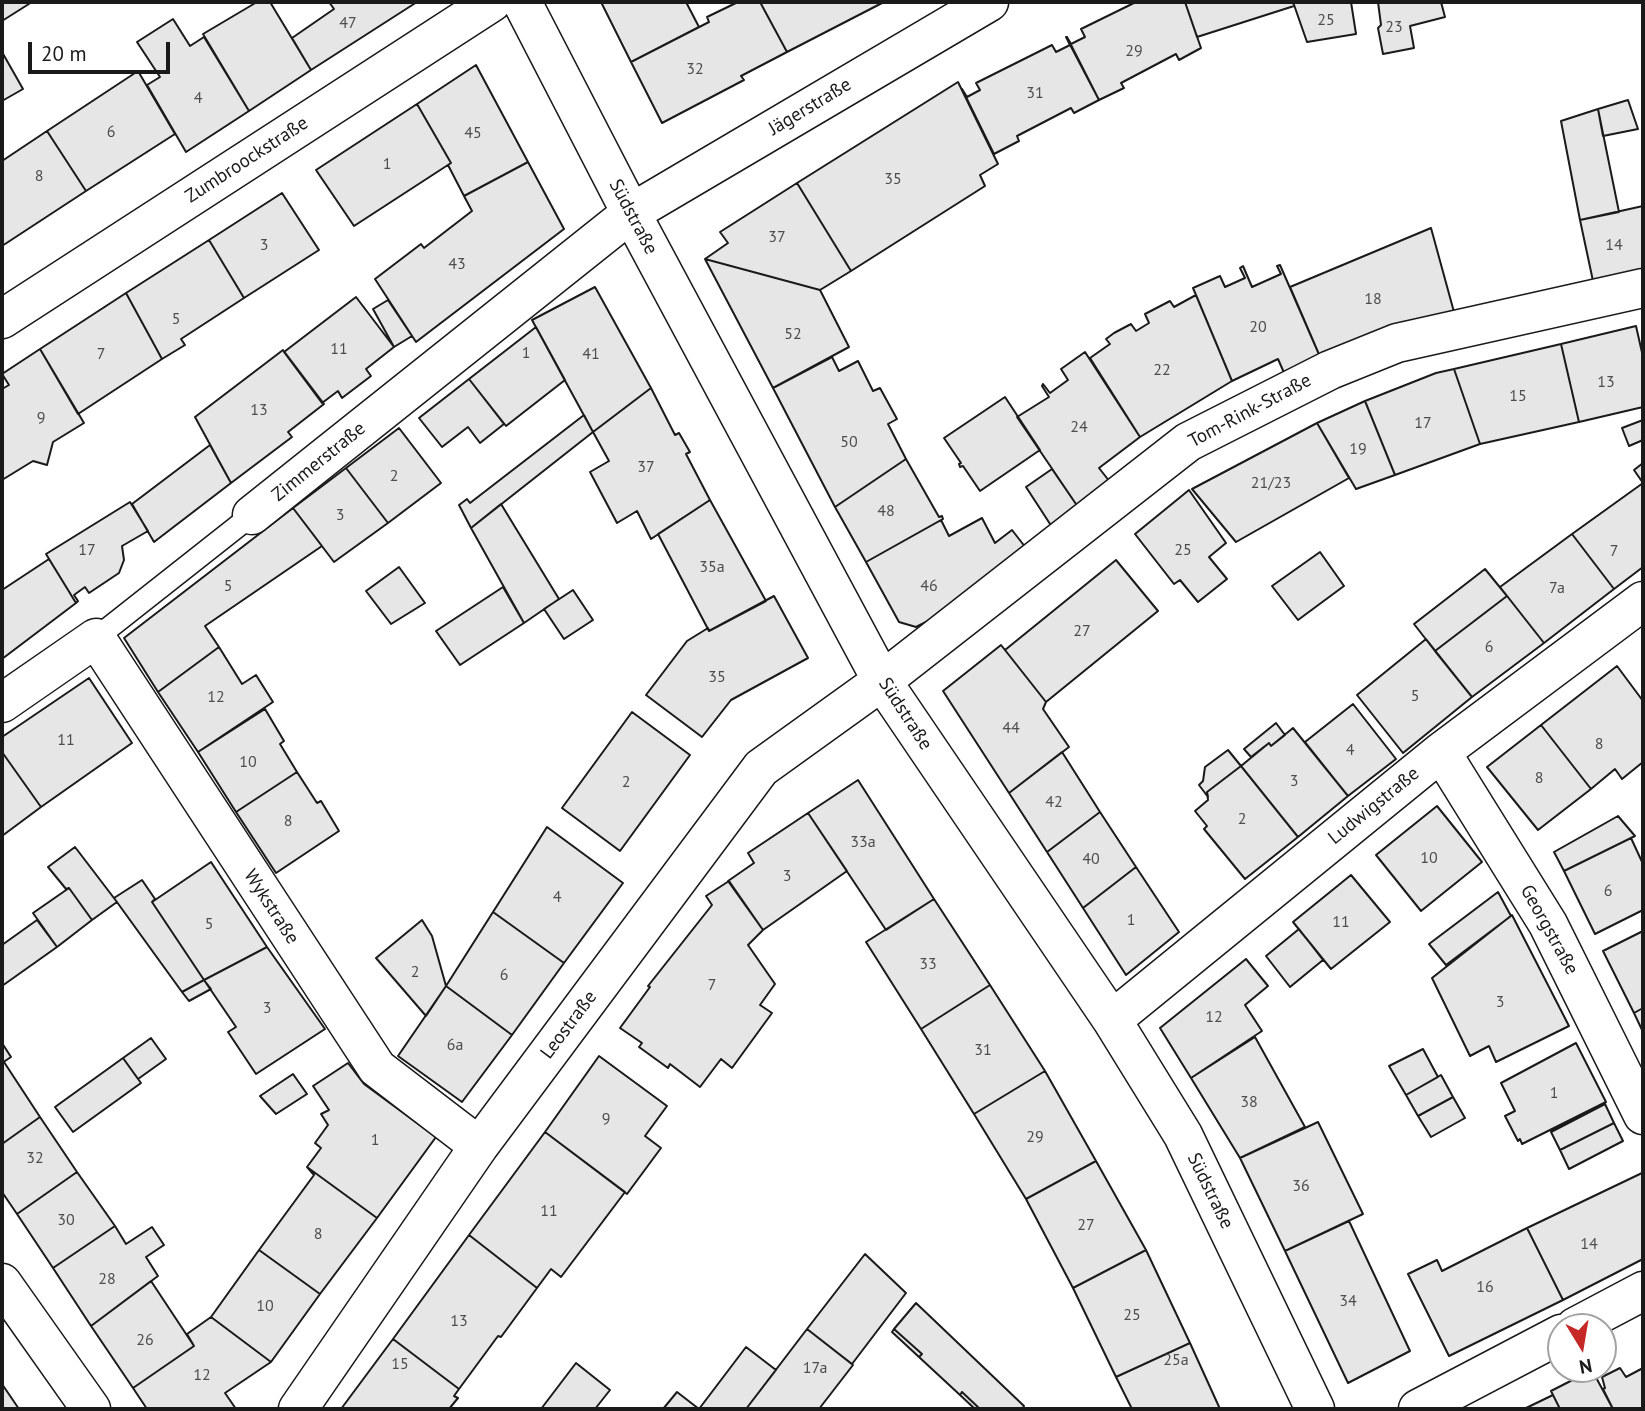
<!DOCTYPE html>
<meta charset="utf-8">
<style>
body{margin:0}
#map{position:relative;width:1645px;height:1411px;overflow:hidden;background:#fff;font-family:"PT Sans",sans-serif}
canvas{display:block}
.frame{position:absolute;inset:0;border:4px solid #1a1a1a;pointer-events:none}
.north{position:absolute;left:1547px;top:1313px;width:70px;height:70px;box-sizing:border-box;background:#fff;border:2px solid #a3a3a3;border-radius:50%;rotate:169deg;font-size:19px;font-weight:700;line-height:28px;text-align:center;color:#1a1a1a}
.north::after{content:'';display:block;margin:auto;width:24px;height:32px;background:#c62828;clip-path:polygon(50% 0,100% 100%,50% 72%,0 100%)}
.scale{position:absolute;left:28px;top:42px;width:142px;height:32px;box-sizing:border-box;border:4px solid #1a1a1a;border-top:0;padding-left:9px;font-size:21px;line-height:24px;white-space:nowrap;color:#1a1a1a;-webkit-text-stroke:5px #fff;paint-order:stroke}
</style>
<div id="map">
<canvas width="1645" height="1411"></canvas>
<div class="frame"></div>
<div class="north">N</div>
<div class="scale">20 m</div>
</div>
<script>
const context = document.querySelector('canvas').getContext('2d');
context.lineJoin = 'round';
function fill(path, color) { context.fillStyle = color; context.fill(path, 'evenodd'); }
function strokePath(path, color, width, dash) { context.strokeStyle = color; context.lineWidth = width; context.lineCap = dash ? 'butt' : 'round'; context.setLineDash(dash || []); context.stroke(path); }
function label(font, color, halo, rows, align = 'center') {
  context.font = font + ' "PT Sans",sans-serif'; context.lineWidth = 5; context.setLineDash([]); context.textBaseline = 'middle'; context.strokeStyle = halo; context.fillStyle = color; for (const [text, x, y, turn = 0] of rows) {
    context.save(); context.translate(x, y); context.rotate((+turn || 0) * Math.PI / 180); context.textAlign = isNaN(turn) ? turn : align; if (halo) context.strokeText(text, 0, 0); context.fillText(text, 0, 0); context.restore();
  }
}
const building = new Path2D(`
 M2 2H32L2 21Z
 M257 2H270L311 70 249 111 203 34Z
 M329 2H417L311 70 292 38 334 9Z
 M601 2H686L699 27 631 62Z
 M738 2H760L787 52 741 76 744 80 662 123 631 62 709 22 707 17Z
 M760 2H884L787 52Z
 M1136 2H1185L1201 48 1179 60 1176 54 1121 83 1124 88 1099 100 1067 37 1071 44 1085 37 1081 29Z
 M1185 2H1293L1294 6 1197 37Z
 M1293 2H1351L1356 34 1307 42Z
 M1378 2H1441L1445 17 1410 26 1414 48 1383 54 1378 28 1381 25Z
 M173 19 190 46 204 37 249 111 186 152 147 85 160 77 137 42Z
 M1066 37 1099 100 1074 113 1071 108 1017 136 1019 141 994 154 962 89 967 97 980 90 976 83 1052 45 1056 52 1070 45Z
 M2 52 23 89 2 101Z
 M476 65 528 162 464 196 448 165 451 163 417 104Z
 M138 71 175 134 86 191 47 131Z
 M958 82 998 164 980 175 985 186 851 271 797 183Z
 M1628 100 1638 129 1603 136 1598 109Z
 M417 104 451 163 354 226 316 170Z
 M1598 109 1619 212 1580 220 1561 121Z
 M47 131 86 191 2 246V161Z
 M528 162 564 229 416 342 375 279 421 244 424 248 472 211 464 196Z
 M797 183 851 271 820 290 705 259 728 243 720 232Z
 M282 193 319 250 244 298 209 240Z
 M1643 206V270L1593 281 1580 220Z
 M1431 228 1454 312 1321 359 1290 287Z
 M209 240 244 298 181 339 185 345 162 359 126 293Z
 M705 259 820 290 849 347 773 388Z
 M1280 265 1321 359 1285 375 1278 359 1232 381 1193 288 1220 276 1225 287 1245 278 1240 268 1243 266 1252 287 1281 274 1277 266Z
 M595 287 651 388 593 432 532 320Z
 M126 293 162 359 78 414 40 349Z
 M1196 295 1232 381 1140 437 1090 358 1110 344 1106 339 1114 333 1131 324 1136 331 1149 323 1145 314 1170 301 1174 307Z
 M356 297 394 347 366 369 371 376 342 398 338 391 322 403 284 352Z
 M388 300 412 336 394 347 373 309Z
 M1636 326 1643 357V407L1579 422 1561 344Z
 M536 327 565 380 506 426 469 379Z
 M1561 344 1579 422 1480 444 1454 369Z
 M40 349 84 423 53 442 47 465 33 461 2 480V389L9 385 2 374Z
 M283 350 324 404 288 432 292 437 231 483 195 417Z
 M1085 352 1140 437 1099 468 1110 482 1078 507 1017 417 1049 397 1042 386 1043 384 1050 393 1068 380 1061 369Z
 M832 357 839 371 858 361 873 391 880 388 897 419 888 424 906 459 835 507 773 388Z
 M1454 369 1480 444 1395 475 1365 401 1436 373Z
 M469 379 504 424 480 443 468 427 442 447 419 418Z
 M651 388 675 435 679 433 690 452 686 454 710 500 651 539 637 511 617 523 590 472 609 461 593 432Z
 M1005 397 1040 450 980 491 963 466 960 467 959 464 961 463 944 438Z
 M1365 401 1395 475 1356 489 1317 423Z
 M584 415 593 432 471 528 459 505 467 499 470 503Z
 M1643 420V440L1629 446 1622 428Z
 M1317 423 1349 478 1236 542 1192 489Z
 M399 428 441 483 388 523 346 468Z
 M210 445 231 483 154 542 132 504Z
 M906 459 939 517 942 516 943 519 866 562 835 507Z
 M1643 463V483L1634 470Z
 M346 468 388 523 334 562 293 508Z
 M1052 469 1078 507 1052 527 1026 487Z
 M1643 483V567L1614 589 1572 534Z
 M1189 490 1226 543 1209 557 1227 579 1198 602 1180 580 1174 584 1135 534Z
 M710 500 766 601 709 631 658 534Z
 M130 502 148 531 122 546 124 560 119 573 89 593 85 587 74 595 78 601 76 603 46 554Z
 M501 504 559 599 524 623 471 528Z
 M293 508 322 546 205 626 219 647 158 692 124 638Z
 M982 518 995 543 1012 530 1026 548 948 611 916 627 899 622 866 562 941 520 949 536Z
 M1572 534 1614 589 1544 643 1500 587Z
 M1320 552 1344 586 1298 620 1272 586Z
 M49 559 76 603 2 659V590Z
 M1116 560 1158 611 1046 702 1005 650Z
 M399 567 425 603 391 624 366 591Z
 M1485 569 1507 596 1435 651 1414 624Z
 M503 587 524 623 460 665 436 631Z
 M573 590 593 620 564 639 544 609Z
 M774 596 808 658 731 700 702 737 646 695 687 641 708 628 709 631Z
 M1507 596 1544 643 1472 697 1435 651Z
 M1426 639 1472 697 1403 753 1357 695Z
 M1001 645 1046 702 1043 709 1069 747 1009 793 943 691Z
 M219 647 242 684 256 675 273 702 198 752 158 692Z
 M1617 666 1643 701V762L1622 779 1615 769 1591 789 1541 725Z
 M89 678 132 743 41 807 2 752V737Z
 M1353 704 1396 759 1348 796 1305 742Z
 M265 709 284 741 280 744 297 772 236 812 198 752Z
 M632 712 690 755 620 851 562 808Z
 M1276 723 1285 735 1271 746 1269 743 1251 757 1244 749Z
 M1541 725 1591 789 1538 830 1487 767Z
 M1293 728 1348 796 1298 837 1241 766 1269 743 1271 746Z
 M1228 750 1241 766 1207 792 1208 797 1199 785 1203 781 1205 767Z
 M2 752 41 807 2 836Z
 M1062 752 1100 812 1047 852 1009 793Z
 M1241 766 1298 837 1245 879 1204 829 1207 826 1195 811 1208 800 1207 792Z
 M297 772 317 803 321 801 339 831 276 873 236 812Z
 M858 780 934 899 886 930 808 813Z
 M1437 806 1482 862 1421 911 1376 855Z
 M1100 812 1136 867 1083 908 1047 852Z
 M808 813 847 871 763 930 728 881 754 863 748 853Z
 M1618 816 1635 836 1564 871 1554 852Z
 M547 827 623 883 564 963 493 912Z
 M1631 838 1643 864V910L1595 934 1564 871Z
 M75 847 117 902 92 920 69 888 66 889 48 867Z
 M211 862 267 947 204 980 152 902Z
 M1136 867 1179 932 1126 975 1083 908Z
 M1351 875 1390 922 1331 969 1293 922Z
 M142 880 155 899 152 902 204 980 182 992 114 898Z
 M729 881 763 930 748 945 775 984 760 1005 772 1013 732 1068 721 1059 700 1087 670 1064 668 1068 639 1047 642 1043 620 1028 650 987 648 986 712 905 706 896Z
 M69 888 92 920 57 947 33 913Z
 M1498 892 1511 916 1446 965 1429 944Z
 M934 899 990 985 921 1029 866 942Z
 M493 912 564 963 512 1035 446 986Z
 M1512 915 1569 1026 1496 1062 1489 1046 1470 1056 1432 978Z
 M37 920 57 947 2 986V945Z
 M422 920 432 936 446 986 426 1016 376 958Z
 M1299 929 1323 960 1290 987 1266 956Z
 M1643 931V1008L1634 1013 1603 951Z
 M267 947 325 1029 256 1074 228 1032 236 1027 204 980Z
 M1246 959 1268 986 1245 1005 1262 1031 1191 1078 1160 1028Z
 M204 980 211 989 189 1001 182 992Z
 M990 985 1045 1071 974 1114 921 1029Z
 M446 986 512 1035 462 1102 398 1056Z
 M1643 1008V1032L1634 1013Z
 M1255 1037 1305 1127 1240 1158 1191 1078Z
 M151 1038 166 1059 138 1079 123 1058Z
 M2 1043 11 1057 2 1063Z
 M1576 1043 1606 1102 1522 1144 1520 1139 1518 1141 1505 1116 1515 1111 1501 1083Z
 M1423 1049 1438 1077 1406 1095 1389 1066Z
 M599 1056 667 1106 645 1136 661 1148 627 1194 545 1132Z
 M123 1058 141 1083 73 1132 55 1107Z
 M4 1062 40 1117 2 1144V1063Z
 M348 1063 364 1084 436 1137 377 1218 307 1167 321 1148 315 1143 328 1125 321 1114 329 1110 313 1086Z
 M1045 1071 1096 1161 1026 1199 974 1114Z
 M293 1074 307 1094 276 1114 260 1096Z
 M1441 1075 1453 1097 1418 1116 1406 1095Z
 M1453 1097 1465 1118 1431 1137 1418 1116Z
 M1605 1104 1614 1123 1560 1150 1551 1132Z
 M40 1117 77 1172 17 1214 2 1192V1144Z
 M1318 1122 1363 1214 1285 1251 1240 1158Z
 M1614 1123 1623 1141 1569 1169 1560 1150Z
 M545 1132 625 1192 561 1277 551 1269 537 1288 469 1235Z
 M1096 1161 1146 1250 1073 1288 1026 1199Z
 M307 1167 377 1218 320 1294 259 1250 314 1175Z
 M77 1172 115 1226 53 1268 17 1214Z
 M1642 1173 1643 1259 1563 1300 1527 1228Z
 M1349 1221 1410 1351 1348 1383 1285 1251Z
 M115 1226 126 1244 152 1227 164 1245 146 1257 158 1276 91 1326 53 1268Z
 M1527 1228 1563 1300 1449 1356 1408 1274 1437 1260 1442 1271Z
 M469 1235 537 1288 501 1337 498 1336 459 1389 393 1339Z
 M259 1250 320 1294 271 1362 211 1317Z
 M1146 1250 1190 1343 1116 1377 1073 1288Z
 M865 1254 906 1293 852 1364 807 1329Z
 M151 1281 194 1346 133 1388 91 1326Z
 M916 1303 1024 1406 1022 1409H980L962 1392 960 1395 919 1357 922 1354 894 1329Z
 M211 1317 271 1362 225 1393 236 1409H147L133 1388 194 1346 187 1334Z
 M807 1329 853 1365 819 1409H746Z
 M894 1329 922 1354 919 1357 892 1332Z
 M393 1339 459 1389 454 1396 458 1398 449 1409H341Z
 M1190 1343 1220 1409H1132L1116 1377Z
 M746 1347 776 1370 746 1409H699Z
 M576 1363 610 1390 595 1409H541Z
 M1620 1368 1626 1377 1643 1368V1409H1613L1603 1389 1605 1388 1602 1377Z
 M1592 1370 1613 1409H1560L1551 1391Z
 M2 1384 19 1409H2Z
 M677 1392 699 1409H663Z
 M962 1392 980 1409H975L960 1395Z
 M1553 1395 1560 1409H1524Z`);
const service = new Path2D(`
 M96 638 252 515`);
const minor = new Path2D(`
 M522 2 631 213 882 681 1112 1020 1183 1135 1315 1409
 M2 319 492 2
 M252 515 631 213 989 2
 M2 703 96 638 377 1068 479 1146
 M1441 752 1548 924 1643 1115
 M1112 1020 1441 752 1643 601
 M2 1283 91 1409
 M1575 1327 1643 1291
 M298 1409 479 1146 761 768 882 681 1188 442 1330 370 1397 343 1643 288
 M1418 1409 1561 1334`);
const numberNames = [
 ["25",1326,20],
 ["47",348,23],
 ["23",1394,27],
 ["29",1134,51],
 ["32",695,69],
 ["31",1035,93],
 ["4",198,98],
 ["6",111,132],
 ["45",473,133],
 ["1",387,164],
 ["8",39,176],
 ["35",893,179],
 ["37",777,237],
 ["3",264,245],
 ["14",1614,245],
 ["43",457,264],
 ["18",1373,299],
 ["5",176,319],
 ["20",1258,327],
 ["52",793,334],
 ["11",339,349],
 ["1",526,353],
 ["7",101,354],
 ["41",591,354],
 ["22",1162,370],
 ["13",1606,382],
 ["15",1518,396],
 ["13",259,410],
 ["9",41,418],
 ["17",1423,423],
 ["24",1079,427],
 ["50",849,442],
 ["19",1358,449],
 ["37",646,467],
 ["2",394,476],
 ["21/23",1271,483],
 ["48",886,511],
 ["3",340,515],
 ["17",87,550],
 ["25",1183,550],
 ["7",1614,551],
 ["35a",712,567],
 ["5",228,586],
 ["46",929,586],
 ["7a",1557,588],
 ["27",1082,631],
 ["6",1489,647],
 ["35",717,677],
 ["5",1415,696],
 ["12",216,697],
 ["44",1011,728],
 ["11",66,740],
 ["8",1599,744],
 ["4",1350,750],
 ["10",248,762],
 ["8",1539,778],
 ["3",1294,781],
 ["2",626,782],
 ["42",1054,802],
 ["2",1242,819],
 ["8",288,821],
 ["33a",863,842],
 ["10",1429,858],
 ["40",1091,859],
 ["3",787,876],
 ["6",1608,891],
 ["4",557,897],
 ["1",1131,920],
 ["11",1341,922],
 ["5",209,924],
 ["33",928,964],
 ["2",415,972],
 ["6",504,975],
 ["7",712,985],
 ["3",1500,1002],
 ["3",267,1008],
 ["12",1214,1017],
 ["6a",455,1045],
 ["31",983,1050],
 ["1",1554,1093],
 ["38",1249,1102],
 ["9",606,1119],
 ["29",1035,1137],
 ["1",375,1140],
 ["32",35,1158],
 ["36",1301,1186],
 ["11",549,1211],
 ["30",66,1220],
 ["27",1086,1225],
 ["8",318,1234],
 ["14",1589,1244],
 ["28",107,1279],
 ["16",1485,1287],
 ["34",1348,1301],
 ["10",265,1306],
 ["25",1132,1315],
 ["13",459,1321],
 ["26",145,1340],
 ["25a",1176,1360],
 ["15",400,1364],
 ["17a",815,1368],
 ["12",202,1375]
];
const streetNames = [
 ["Jägerstraße",810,107,-31],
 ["Zumbroockstraße",247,160,-33],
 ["Südstraße",633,217,62],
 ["Tom-Rink-Straße",1250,411,-28],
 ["Zimmerstraße",319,462,-39],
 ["Südstraße",905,714,57],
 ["Ludwigstraße",1374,806,-39],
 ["Wykstraße",271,907,57],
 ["Georgstraße",1549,930,61],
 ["Leostraße",569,1025,-53],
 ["Südstraße",1210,1191,64]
];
fill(building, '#e6e6e6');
strokePath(building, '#1a1a1a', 2);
strokePath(service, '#1a1a1a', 24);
strokePath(minor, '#1a1a1a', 41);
strokePath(service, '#fff', 21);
strokePath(minor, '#fff', 38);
label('16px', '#4d4d4d', null, numberNames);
label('19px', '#1a1a1a', '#fff', streetNames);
</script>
